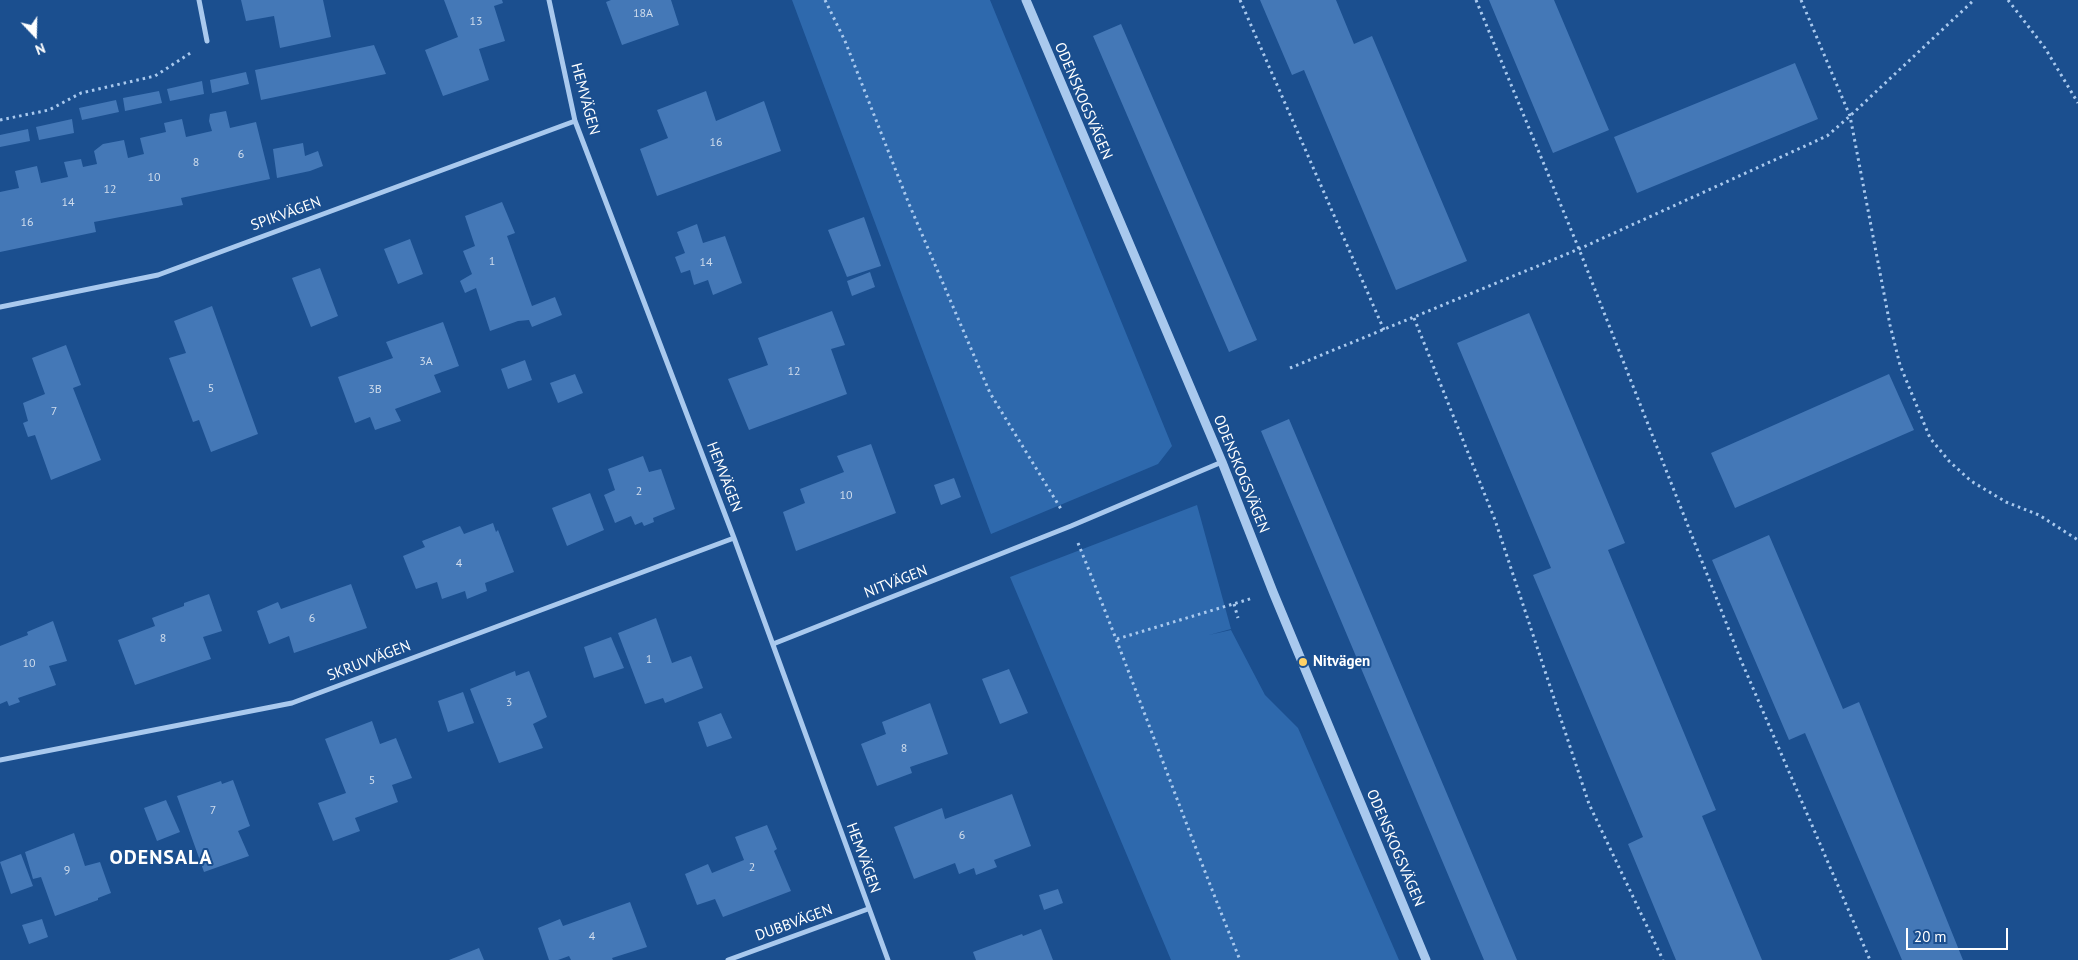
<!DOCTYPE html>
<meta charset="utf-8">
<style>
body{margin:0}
#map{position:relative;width:2078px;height:960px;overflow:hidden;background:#1b4f8f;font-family:"PT Sans",sans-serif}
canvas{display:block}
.north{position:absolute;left:10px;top:10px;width:50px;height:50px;-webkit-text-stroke:4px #1b4f8f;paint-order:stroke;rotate:159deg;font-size:14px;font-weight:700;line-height:20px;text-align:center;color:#fff}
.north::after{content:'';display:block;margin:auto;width:18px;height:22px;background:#fff;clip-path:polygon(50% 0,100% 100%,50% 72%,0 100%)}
.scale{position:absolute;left:1906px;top:928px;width:102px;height:22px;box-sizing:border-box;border:2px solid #fff;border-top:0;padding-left:6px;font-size:15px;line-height:18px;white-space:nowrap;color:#fff;-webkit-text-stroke:4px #1b4f8f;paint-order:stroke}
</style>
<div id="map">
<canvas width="2078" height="960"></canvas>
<div class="north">N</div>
<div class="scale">20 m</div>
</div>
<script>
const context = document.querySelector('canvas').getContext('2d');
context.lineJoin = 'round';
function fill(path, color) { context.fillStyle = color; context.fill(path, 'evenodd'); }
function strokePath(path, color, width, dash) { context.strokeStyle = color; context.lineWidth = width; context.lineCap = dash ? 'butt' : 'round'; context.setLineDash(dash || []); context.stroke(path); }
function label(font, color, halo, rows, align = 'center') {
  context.font = font + ' "PT Sans",sans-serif'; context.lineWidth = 4; context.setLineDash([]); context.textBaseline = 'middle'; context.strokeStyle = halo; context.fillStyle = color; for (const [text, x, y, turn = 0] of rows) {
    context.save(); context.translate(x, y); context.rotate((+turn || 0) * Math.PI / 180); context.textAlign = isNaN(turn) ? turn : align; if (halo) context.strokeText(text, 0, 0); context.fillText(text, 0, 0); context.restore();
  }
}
const green = new Path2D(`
 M792 0H990L1172 446 1158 464 991 534Z
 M1197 505 1231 629 1209 635 1231 630 1265 695 1298 728 1399 960H1171L1010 577Z`);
const building = new Path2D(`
 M241 0H323L331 37 280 48 274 16 246 21Z
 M444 0H502L503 3 494 6 505 41 479 49 489 80 443 96 425 50 458 37Z
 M611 0H671L679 25 622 45 606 2Z
 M1260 0H1336L1354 44 1372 36 1467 261 1396 290 1304 70 1292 75Z
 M1489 0H1554L1609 130 1553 153Z
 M1121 24 1257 340 1229 352 1093 36Z
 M374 45 386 74 261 100 255 70Z
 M1795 63 1818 119 1637 193 1614 137Z
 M246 72 249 84 212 93 210 80Z
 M202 81 204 94 170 101 167 89Z
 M159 91 162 103 125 111 123 98Z
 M706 91 716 121 764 101 781 151 657 196 640 149 668 138 657 110Z
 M116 100 119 112 82 120 79 108Z
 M226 111 230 128 256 122 270 179 181 198 183 205 94 222 96 232 0 252V192L19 188 15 171 37 166 41 183 68 177 64 162 81 159 83 167 97 164 94 151 103 144 124 140 128 158 144 154 140 138 166 132 164 123 182 119 186 137 212 131 209 121 210 114Z
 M72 119 74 133 39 140 36 127Z
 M28 129 30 141 0 147V135Z
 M303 143 305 156 318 151 323 166 310 171 277 178 273 149Z
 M502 202 515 233 507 236 532 306 555 297 562 315 532 327 529 320 518 321 490 331 476 288 465 293 460 281 472 274 463 251 475 246 465 216Z
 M864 217 881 266 847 277 828 230Z
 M697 224 703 243 725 236 742 283 713 295 708 280 694 285 690 270 681 273 675 257 685 253 677 232Z
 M410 239 423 274 398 284 384 249Z
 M320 268 338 316 311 327 292 278Z
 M870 272 875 287 852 296 847 281Z
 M212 306 258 434 211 452 199 420 193 422 169 358 186 353 174 321Z
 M832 311 845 345 831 349 847 394 749 430 728 379 768 365 758 338Z
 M1529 313 1625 543 1608 550 1716 810 1702 816 1762 960H1676L1628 844 1643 837 1533 575 1551 568 1457 343Z
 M443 322 459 366 434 375 441 392 395 409 401 421 375 430 370 417 355 423 338 377 393 358 386 342Z
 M66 345 81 385 73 388 101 460 51 480 35 435 28 437 23 423 28 421 23 403 45 394 32 358Z
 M525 360 532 380 508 389 501 369Z
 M575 374 583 393 558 403 550 383Z
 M1889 374 1914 430 1735 508 1711 453Z
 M1289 419 1517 960H1484L1261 431Z
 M871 444 896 513 796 551 783 512 805 503 800 489 844 472 837 456Z
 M643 456 649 472 661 469 675 509 653 518 654 522 644 526 642 522 635 525 631 516 615 523 604 495 615 490 608 469Z
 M954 478 961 497 941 505 934 485Z
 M590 493 604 530 567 546 552 508Z
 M493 523 496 532 498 530 514 572 485 583 487 591 467 599 465 591 442 599 437 582 416 589 403 556 425 547 422 541 460 526 464 534Z
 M1769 535 1843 709 1859 702 1963 960H1902L1805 733 1789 740 1712 560Z
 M351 584 367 628 294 653 289 636 269 644 257 611 278 602 281 609Z
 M209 594 222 631 203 637 211 659 135 685 118 640 155 626 152 618 184 606V603Z
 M656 618 672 663 691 656 703 688 665 703 663 698 645 704 618 633Z
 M53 621 67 661 49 666 56 685 18 698 20 702 9 706 7 701 0 704V646L28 635 27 632Z
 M611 637 624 668 594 678 584 647Z
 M1009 669 1028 713 1000 724 982 679Z
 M515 671 516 676 529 671 547 717 533 724 543 748 499 763 470 689Z
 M463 692 474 723 448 732 438 701Z
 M930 703 948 754 910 767 912 773 877 786 861 744 886 734 882 722Z
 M721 713 732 738 707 747 698 722Z
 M372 721 380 744 396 738 412 778 392 785 398 802 355 818 360 831 333 841 318 803 346 793 325 739Z
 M233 780 250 826 238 831 249 856 204 872 177 796 221 781 222 784Z
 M1012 794 1031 846 994 860 997 867 976 875 974 868 959 874 955 863 914 879 894 827 942 808 945 819Z
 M166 800 180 832 157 841 144 808Z
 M767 825 777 849 774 851 791 891 723 917 715 899 697 905 685 874 708 864 712 873 744 860 735 837Z
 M74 833 85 866 100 862 111 893 98 898V900L55 916 41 877 33 879 25 852Z
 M21 854 33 886 11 894 0 862Z
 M1058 889 1063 903 1044 910 1039 895Z
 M630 902 647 947 612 958 613 960H571L569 956 558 960H549L538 928 560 919 563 926Z
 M42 919 48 937 29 944 22 925Z
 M1041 929 1053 960H976L973 952 1022 934 1023 936Z
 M479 948 484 960H449Z`);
const path = new Path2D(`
 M825 0 845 41 909 204 990 393 1061 509
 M1240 0 1384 330
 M1476 0 1579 249 1740 658 1870 960
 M1801 0 1850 116 1890 325 1900 365 1930 438 1949 461 1971 481 2006 502 2039 515 2078 540
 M2008 0 2045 48 2078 103
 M0 120 49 110 81 93 155 76 192 52
 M1414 318 1495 520 1589 804 1663 960
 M1290 368 1579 249 1827 136 1850 116 1974 0
 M1078 543C1134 681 1184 822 1240 960
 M1234 604 1238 618
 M1117 639 1253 598`);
const minor = new Path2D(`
 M199 0 207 41
 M549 0 575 121 734 538 888 960
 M0 307 158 275 575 121
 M773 644 1071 526 1222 462
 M0 760 292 703 734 538
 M728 960 868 909`);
const tertiary = new Path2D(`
 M1026 0 1222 462 1273 592 1426 960`);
const markers = [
 [1303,662,5,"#ffd166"]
];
const numberNames = [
 ["18A",643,14],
 ["13",476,22],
 ["16",716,143],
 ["6",241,155],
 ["8",196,163],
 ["10",154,178],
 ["12",110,190],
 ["14",68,203],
 ["16",27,223],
 ["1",492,262],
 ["14",706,263],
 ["3A",426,362],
 ["12",794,372],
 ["5",211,389],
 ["3B",375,390],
 ["7",54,412],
 ["2",639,492],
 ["10",846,496],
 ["4",459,564],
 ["6",312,619],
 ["8",163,639],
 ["1",649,660],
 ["10",29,664],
 ["3",509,703],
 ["8",904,749],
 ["5",372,781],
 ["7",213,811],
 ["6",962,836],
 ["2",752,868],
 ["9",67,871],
 ["4",592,937]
];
const streetNames = [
 ["HEMVÄGEN",585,99,75],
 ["ODENSKOGSVÄGEN",1083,101,67],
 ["SPIKVÄGEN",286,214,-20],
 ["ODENSKOGSVÄGEN",1241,474,68],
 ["HEMVÄGEN",724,477,69],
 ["NITVÄGEN",896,582,-21],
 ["SKRUVVÄGEN",369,661,-21],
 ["ODENSKOGSVÄGEN",1395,848,67],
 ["HEMVÄGEN",863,858,70],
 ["DUBBVÄGEN",794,923,-20]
];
const poiNames = [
 ["Nitvägen",1313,662]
];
const districtNames = [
 ["ODENSALA",161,858]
];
fill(green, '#2e69ad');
fill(building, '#4478b7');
strokePath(path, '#a9c9ee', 3, [2.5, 4]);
strokePath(minor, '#a9c9ee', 5);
strokePath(tertiary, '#a9c9ee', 9);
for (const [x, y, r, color] of markers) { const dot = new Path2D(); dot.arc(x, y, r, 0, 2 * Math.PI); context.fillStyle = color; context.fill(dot); strokePath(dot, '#1b4f8f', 2); }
label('12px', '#d0dded', null, numberNames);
label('15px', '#fff', '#1b4f8f', streetNames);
label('bold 15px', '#fff', '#1b4f8f', poiNames, 'left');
context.letterSpacing = '1px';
label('bold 20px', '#fff', '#1b4f8f', districtNames);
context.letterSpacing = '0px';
</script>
